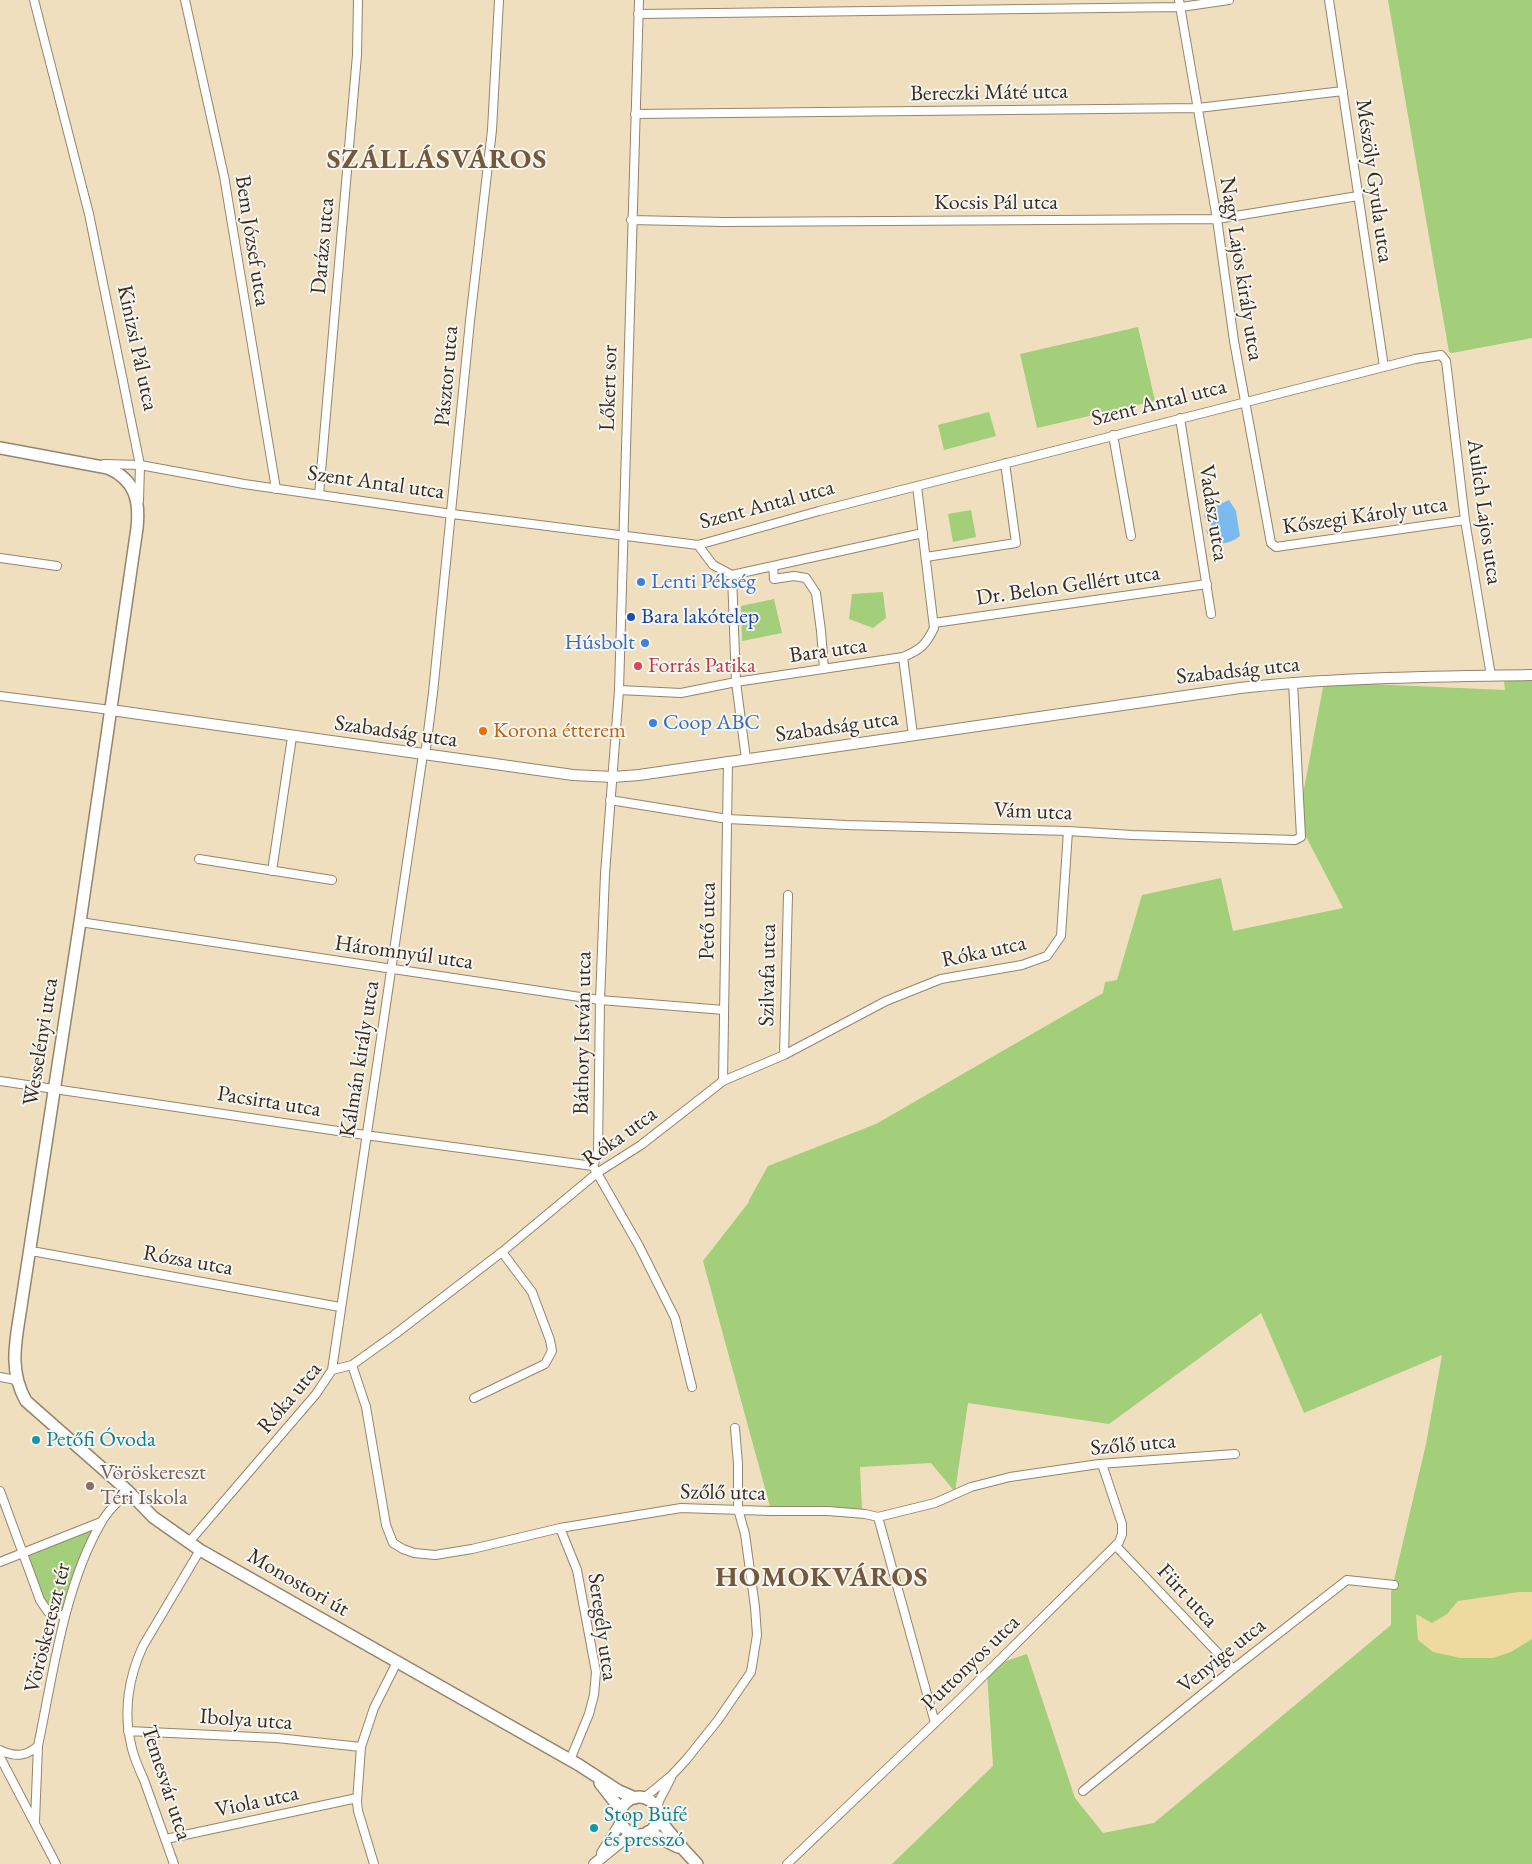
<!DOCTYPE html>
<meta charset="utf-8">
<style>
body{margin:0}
canvas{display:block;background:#efdfbf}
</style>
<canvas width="1532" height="1864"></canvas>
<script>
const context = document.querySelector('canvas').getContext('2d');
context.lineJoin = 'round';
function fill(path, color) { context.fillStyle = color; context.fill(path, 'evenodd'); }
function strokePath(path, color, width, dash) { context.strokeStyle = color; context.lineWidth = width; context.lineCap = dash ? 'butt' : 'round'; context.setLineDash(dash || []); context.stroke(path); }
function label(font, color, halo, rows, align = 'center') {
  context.font = font + ' "EB Garamond",serif'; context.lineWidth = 4; context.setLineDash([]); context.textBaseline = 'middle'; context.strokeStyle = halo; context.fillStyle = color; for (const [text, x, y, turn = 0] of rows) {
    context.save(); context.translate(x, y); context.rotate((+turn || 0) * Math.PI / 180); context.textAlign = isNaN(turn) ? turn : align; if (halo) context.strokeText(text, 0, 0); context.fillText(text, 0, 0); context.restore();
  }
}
const green = new Path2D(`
 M1388 0H1532V338L1452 353 1449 352Z
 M1138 327 1155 401 1037 428 1020 354Z
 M989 412 996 436 944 450 938 425Z
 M971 510 976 537 953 542 948 514Z
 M883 592 886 618 873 628 849 619 852 594Z
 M774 599 782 633 742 641 741 606Z
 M1532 680V1864H892L993 1766 987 1673 985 1668 1027 1654 1075 1798 1103 1833 1154 1823 1391 1625V1593L1426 1444 1442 1355 1304 1413 1261 1313 1109 1424 968 1403 955 1492 931 1463 860 1467 862 1509 772 1514 703 1261 749 1202V1200L768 1166 876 1124 1103 993 1105 982 1117 980 1142 895 1221 878 1233 931 1343 908 1298 821 1324 682 1505 690 1504 681Z
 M95 1527 65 1616 48 1612 40 1600 28 1555Z`);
const sand = new Path2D(`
 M1519 1592H1532V1639L1511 1652 1493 1658H1460L1433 1652 1418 1640 1416 1614 1432 1623 1447 1614 1458 1601Z`);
const water = new Path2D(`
 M1229 500 1236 511 1240 536C1228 546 1211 547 1206 530L1211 527V523L1205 519 1204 515 1214 507Z`);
const street = new Path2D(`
 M34 0 89 214 140 465 139 501
 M185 0 224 176 276 489
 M639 0 619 690 605 874 600 1000 598 1153 593 1166 639 1246 675 1318 692 1387
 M1179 0 1217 219 1234 341 1271 543 1276 547 1465 520
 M1329 0 1384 367
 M638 14 1181 7 1229 0
 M635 114 1198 108 1343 91
 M631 220 724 222 1217 219 1358 196
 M1180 418 1211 614
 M1113 435 1131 536
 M104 464 140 465 244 484 452 514 698 545 819 511 1415 359 1441 355 1446 361 1465 520 1491 676
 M319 495 357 55 358 0
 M698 545 713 565 732 575 923 533
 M926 557 1016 543 1005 463
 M0 558 57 566
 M773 566 774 579 794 576 806 578 816 593 821 631 824 669
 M732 575 736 682 746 759
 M934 623 1207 584
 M903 657 913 735
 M619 690 681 693 736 682 903 657C920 650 926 645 934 628L917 486
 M0 696 111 710
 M610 800 728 819 846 825 1068 831 1132 835 1295 840 1301 837 1293 682
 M199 859 332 880
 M272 871 292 737
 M80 922 600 1000 724 1010
 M784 1055 788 895
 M0 1081 365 1135 593 1166
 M723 1081 728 761
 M30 1252H37L340 1307
 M352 1365 366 1407 386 1525 393 1543 403 1549 414 1553 435 1555 472 1549 560 1528 681 1508 771 1511H828L865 1514 878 1517 935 1503 971 1487 1010 1477 1099 1464 1235 1454
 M332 1370 423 754 426 748 433 693 470 321 492 130 499 0
 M0 1377 16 1380
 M474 1398 545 1364 552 1351 550 1340 532 1292 502 1252
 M0 1491 40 1600 48 1612 65 1616
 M878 1517 935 1723
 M560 1528 577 1570 596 1672 594 1695 589 1714 570 1760
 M189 1542 316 1394 332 1370 352 1365 394 1335 502 1252 597 1173 641 1145 723 1081 784 1055 886 1001 941 979 1022 965 1047 956 1061 936 1068 831
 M1116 1546 1233 1669
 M0 1562 101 1522
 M128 1731 277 1738 361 1747
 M0 1750C15 1757 25 1757 38 1746 53 1674 64 1587 101 1523 107 1511 119 1501 128 1491
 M0 1757 56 1864
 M1083 1791 1233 1669 1347 1580 1394 1585
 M644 1798 672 1775 686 1760 718 1720 751 1672 757 1635 755 1607 745 1534 738 1509V1464L735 1428
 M657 1810 659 1801 671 1778
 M35 1821 38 1746
 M166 1839 357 1798
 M174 1864C164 1836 154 1808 144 1780 139 1769 133 1756 131 1744 123 1711 129 1676 143 1646L200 1550
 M374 1864 358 1811 357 1802 361 1747 374 1708 397 1662
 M787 1864 959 1700 1119 1542 1122 1534V1524L1102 1464`);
const secondary = new Path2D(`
 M111 710 573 775 613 777 639 775 1240 688C1337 677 1435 677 1532 675
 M602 1853 621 1822
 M594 1864 632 1833`);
const primary = new Path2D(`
 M0 448 108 468C135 480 140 500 137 528L80 922 22 1300C17 1336 7 1368 26 1401L128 1491 153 1517 200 1550 579 1765 619 1791 635 1798
 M600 1783 621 1810
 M620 1816a19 19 0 1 1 38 0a19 19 0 1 1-38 0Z
 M657 1817 684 1850 697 1864
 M648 1832 678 1847`);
const markers = [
 [641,582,5,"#3f7fe0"],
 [631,617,5,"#1a4fb4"],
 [645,643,5,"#3f7fe0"],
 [638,666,5,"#e0444e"],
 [653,723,5,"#3f7fe0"],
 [483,731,5,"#e8710a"],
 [36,1440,5,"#0f9aa8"],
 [90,1486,5,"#8d6e63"],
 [594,1828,5,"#0f9aa8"]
];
const streetNames = [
 ["Bereczki Máté utca",989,93,-1],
 ["Mészöly Gyula utca",1374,181,82],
 ["Kocsis Pál utca",996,203],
 ["Bem József utca",252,241,81],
 ["Darázs utca",323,246,-85],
 ["Nagy Lajos király utca",1241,269,81],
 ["Kinizsi Pál utca",137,348,78],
 ["Pásztor utca",447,376,-85],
 ["Lőkert sor",609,388,-88],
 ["Szent Antal utca",1159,403,-14],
 ["Szent Antal utca",376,483,8],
 ["Szent Antal utca",767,505,-15],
 ["Aulich Lajos utca",1484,512,82],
 ["Vadász utca",1213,513,81],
 ["Kőszegi Károly utca",1365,516,-8],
 ["Dr. Belon Gellért utca",1068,586,-8],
 ["Bara utca",828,651,-8],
 ["Szabadság utca",1238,671,-6],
 ["Szabadság utca",837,727,-8],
 ["Szabadság utca",396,732,8],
 ["Vám utca",1033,812,2],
 ["Pető utca",708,921,-89],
 ["Róka utca",984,952,-12],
 ["Háromnyúl utca",404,953,8],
 ["Szilvafa utca",768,975,-89],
 ["Báthory István utca",583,1033,-89],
 ["Wesselényi utca",41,1042,-81],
 ["Kálmán király utca",360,1059,-81],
 ["Pacsirta utca",269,1102,9],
 ["Róka utca",620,1137,-36],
 ["Rózsa utca",188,1261,10],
 ["Róka utca",290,1398,-50],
 ["Szőlő utca",1133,1445,-5],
 ["Szőlő utca",723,1493,1],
 ["Monostori út",298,1583,30],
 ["Fürt utca",1187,1596,47],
 ["Seregély utca",602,1627,82],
 ["Vöröskereszt tér",48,1628,-76],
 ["Venyige utca",1222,1656,-39],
 ["Puttonyos utca",971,1663,-44],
 ["Ibolya utca",246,1720,4],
 ["Temesvár utca",166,1783,72],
 ["Viola utca",257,1802,-12]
];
const shopNames = [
 ["Lenti Pékség",651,582],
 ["Húsbolt",635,643,"right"],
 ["Coop ABC",663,723]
];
const transitNames = [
 ["Bara lakótelep",641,617]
];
const healthNames = [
 ["Forrás Patika",648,666]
];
const foodNames = [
 ["Korona étterem",493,731]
];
const cultureNames = [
 ["Petőfi Óvoda",46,1440],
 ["Stop Büfé",604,1815],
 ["és presszó",604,1840]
];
const educationNames = [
 ["Vöröskereszt",100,1473],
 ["Téri Iskola",100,1498]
];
const districtNames = [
 ["SZÁLLÁSVÁROS",437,160],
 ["HOMOKVÁROS",822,1578]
];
fill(green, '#a3ce7a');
fill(sand, '#eeda9e');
fill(water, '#7bbaef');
strokePath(street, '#95846e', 10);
strokePath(secondary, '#95846e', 12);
strokePath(primary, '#95846e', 14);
strokePath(street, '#fff', 8);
strokePath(secondary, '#fff', 10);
strokePath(primary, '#fff', 11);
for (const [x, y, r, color] of markers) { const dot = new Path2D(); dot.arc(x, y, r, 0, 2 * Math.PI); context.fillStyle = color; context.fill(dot); strokePath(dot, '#f6f6f2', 2); }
label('22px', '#3b2a1e', '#f6f6f2', streetNames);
label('22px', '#366cbe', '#f6f6f2', shopNames, 'left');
label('22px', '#164399', '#f6f6f2', transitNames, 'left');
label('22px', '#be3a42', '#f6f6f2', healthNames, 'left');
label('22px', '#c56008', '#f6f6f2', foodNames, 'left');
label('22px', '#0d838f', '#f6f6f2', cultureNames, 'left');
label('22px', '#785e54', '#f6f6f2', educationNames, 'left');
context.letterSpacing = '1px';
label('bold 28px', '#75583b', '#f6f6f2', districtNames);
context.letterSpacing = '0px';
</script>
